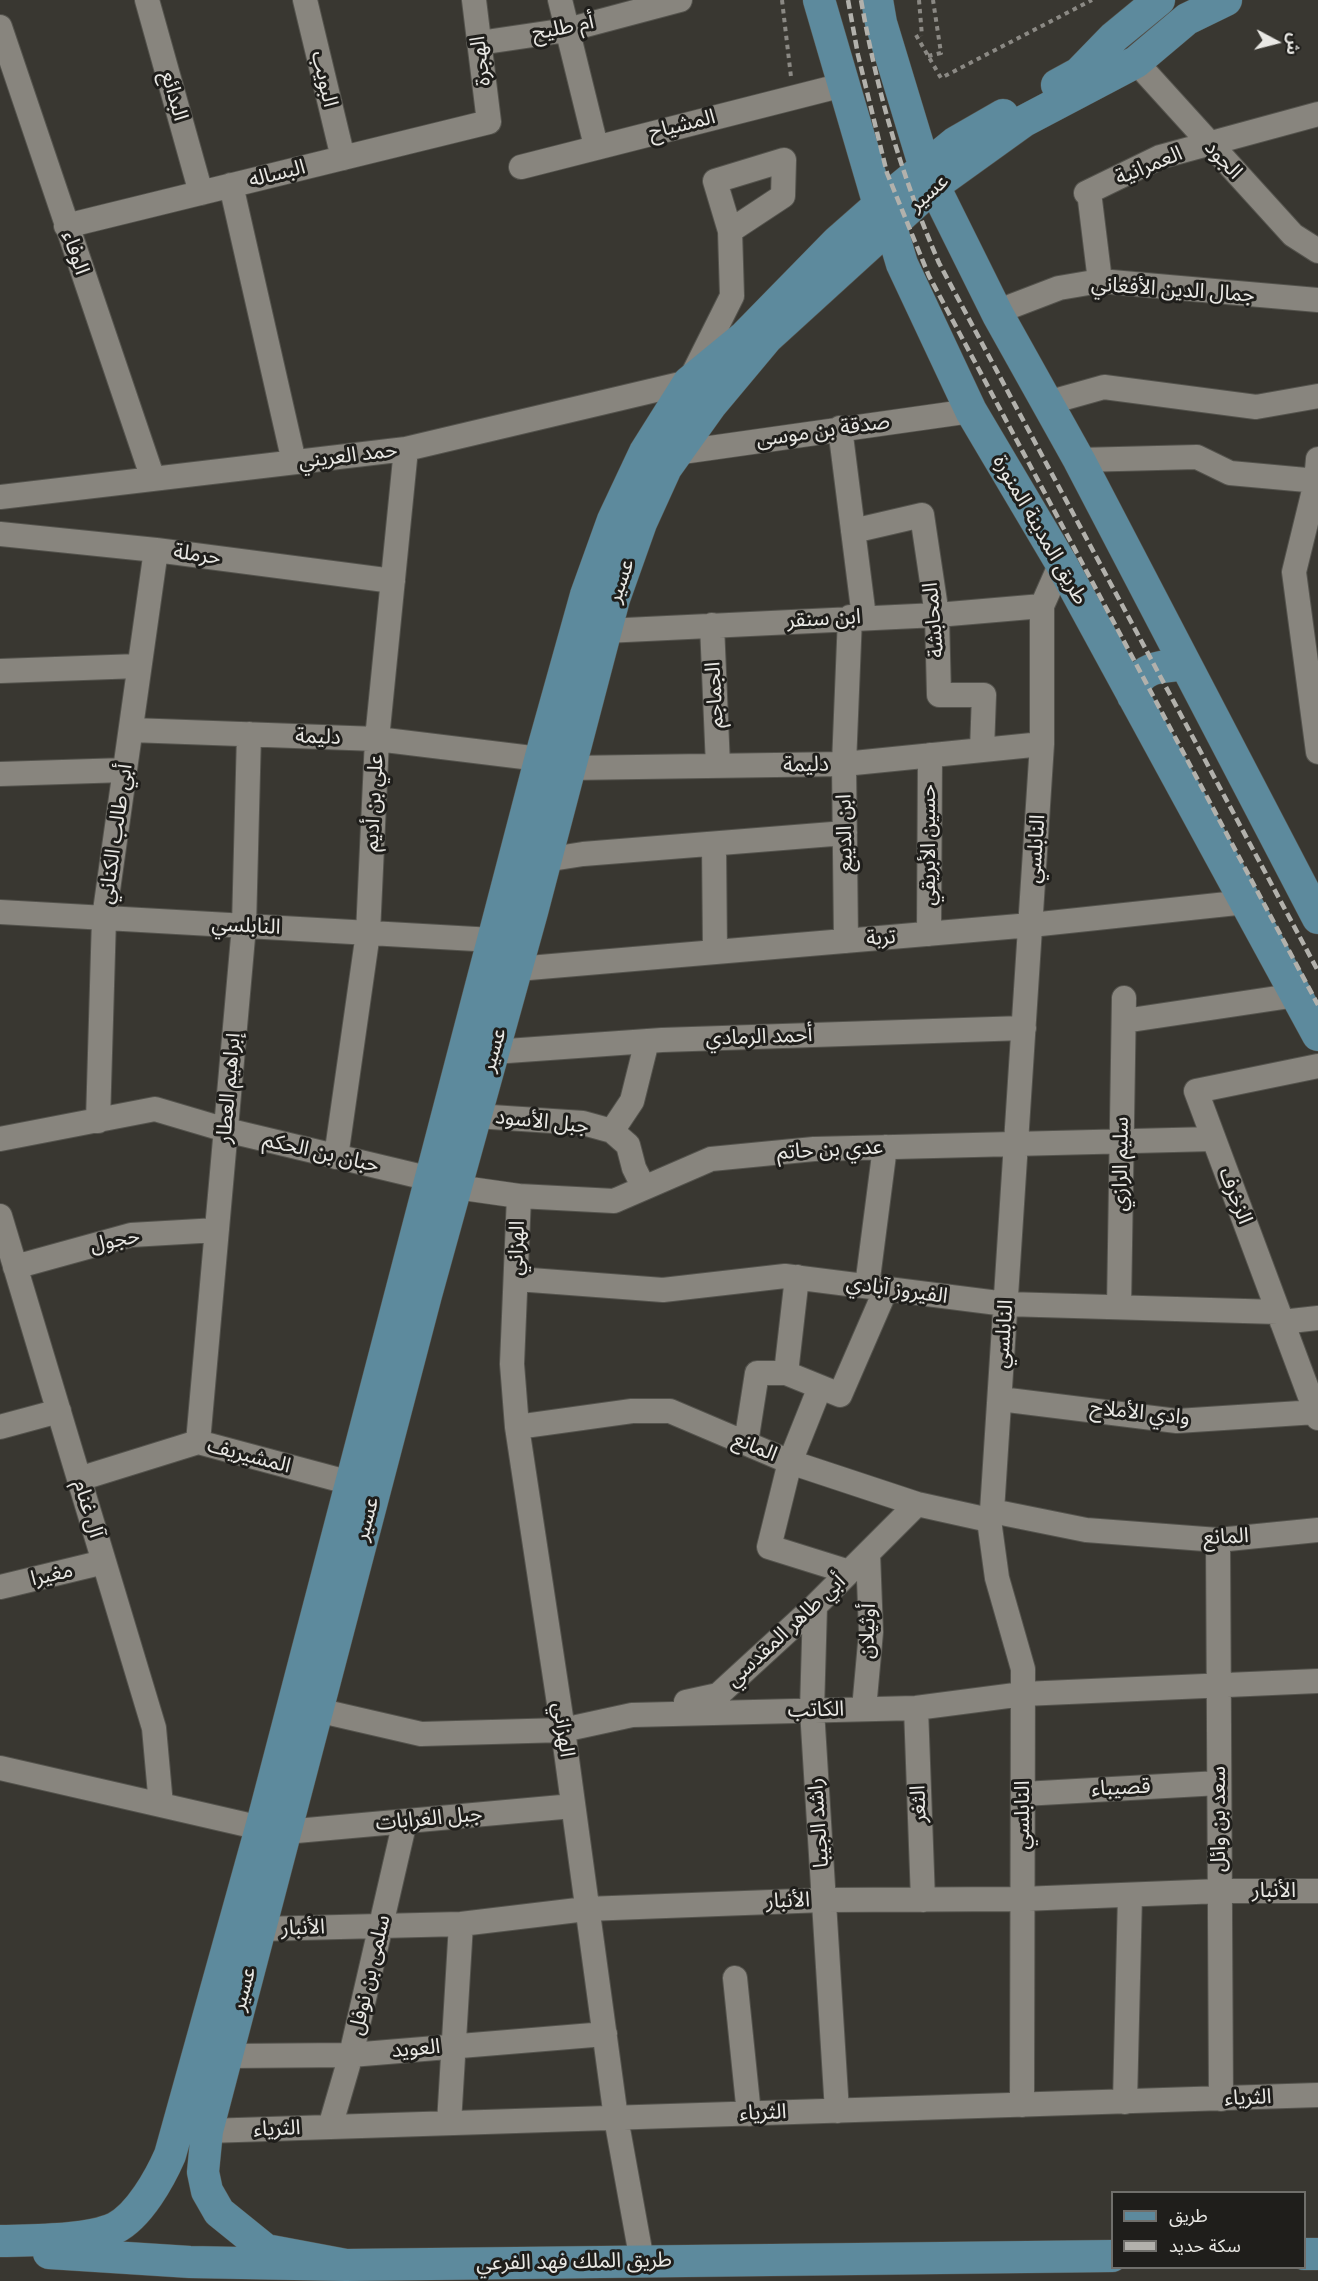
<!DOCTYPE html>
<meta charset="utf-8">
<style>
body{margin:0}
#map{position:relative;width:1318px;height:2281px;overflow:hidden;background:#393731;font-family:"Noto Serif","Noto Sans Arabic",serif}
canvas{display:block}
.legend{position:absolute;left:1111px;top:2191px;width:195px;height:78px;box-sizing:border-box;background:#1f1e1b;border:2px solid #706f6b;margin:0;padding:8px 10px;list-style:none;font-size:18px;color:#e9e8e4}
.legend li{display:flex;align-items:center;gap:12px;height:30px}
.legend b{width:30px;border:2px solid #706f6b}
.north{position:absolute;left:1246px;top:12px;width:60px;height:60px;-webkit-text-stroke:4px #1f1e1b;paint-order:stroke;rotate:97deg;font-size:16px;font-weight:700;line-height:24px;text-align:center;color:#e9e8e4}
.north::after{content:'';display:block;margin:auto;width:21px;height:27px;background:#e9e8e4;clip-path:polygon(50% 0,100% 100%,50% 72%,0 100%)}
</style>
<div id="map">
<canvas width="1318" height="2281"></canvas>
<ul class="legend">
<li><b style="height:8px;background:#5d8a9d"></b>طريق</li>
<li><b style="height:8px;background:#b2b1ac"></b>سكة حديد</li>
</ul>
<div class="north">ش</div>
</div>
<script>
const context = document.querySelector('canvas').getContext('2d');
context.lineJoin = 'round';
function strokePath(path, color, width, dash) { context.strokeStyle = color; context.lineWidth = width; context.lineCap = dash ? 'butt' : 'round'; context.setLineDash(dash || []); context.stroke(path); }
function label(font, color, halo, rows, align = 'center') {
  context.font = font + ' "Noto Serif","Noto Sans Arabic",serif'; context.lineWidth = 6; context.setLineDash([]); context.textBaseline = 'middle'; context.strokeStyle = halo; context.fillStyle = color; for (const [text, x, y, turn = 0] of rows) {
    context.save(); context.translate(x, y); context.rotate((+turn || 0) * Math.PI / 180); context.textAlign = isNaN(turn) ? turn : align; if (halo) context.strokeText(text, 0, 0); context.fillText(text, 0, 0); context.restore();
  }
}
const path = new Path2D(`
 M782 0 791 77
 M919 0 922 36
 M916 35 941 78 1092 0
 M928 56 941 53 933 0`);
const minor = new Path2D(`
 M147 0 201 193
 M305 0 343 158
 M560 0 596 146
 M0 27 153 479
 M479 43 567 30 680 0
 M1136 62 1293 235 1318 251
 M521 167 843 85
 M231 185 294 462
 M1089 192 1100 281
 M1086 193 1160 157 1318 114
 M66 226 489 122 474 0
 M998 315 1012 306 1059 288 1100 281 1318 300
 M1047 403 1104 387 1256 407 1318 396
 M840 428 864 617
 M675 453 971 411
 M1318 459 1316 482 1294 572 1318 752
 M1079 460 1197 457 1230 473 1318 481
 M0 497 406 449 689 382 732 296 730 231 715 181 784 160 783 196 730 231
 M853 531 922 515 937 615 939 695H984L982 750
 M0 534 156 550 393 581
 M712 625 718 766
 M605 631 937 615 1042 606
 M0 671 139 666
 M131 730 377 739 540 759
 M569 768 844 764 1042 744
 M0 774 125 770
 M714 844 715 952
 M545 860 583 854 845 833
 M0 912 493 940
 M929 934 930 755
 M846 941 844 764 850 617
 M517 969 1031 925 1246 902
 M1124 1021 1297 995
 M493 1052 662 1040 1024 1028
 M1318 1066 1196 1091 1318 1418
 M476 1116 583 1123 612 1131 628 1145 634 1168 644 1188
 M98 1121 104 918 156 550
 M612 1131 632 1101 647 1041
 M0 1139 155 1109 226 1130 431 1179
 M336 1157 368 933 377 739 406 449
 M456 1187 519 1196 614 1201 711 1159 814 1149 1213 1139
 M519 1196 512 1364 517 1427 563 1730 616 2118 642 2261
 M0 1216 154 1728 161 1805
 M15 1267 131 1235 217 1230
 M517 1279 663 1290 785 1276 1006 1304 1278 1312
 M867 1286 885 1147
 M1119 1307 1124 998
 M1282 1322 1318 1318
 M786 1373 797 1277
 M820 1387 790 1462 769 1547 849 1572
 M1000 1399 1177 1421 1316 1412
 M0 1427 59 1411
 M517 1427 632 1411H670L790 1462 917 1504 989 1520
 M198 1442 244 926 249 734
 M746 1443 757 1373H786L840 1395 886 1289
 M79 1479 198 1442 351 1483
 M992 1511 1086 1530 1218 1540 1318 1530
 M1218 1540 1221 2099
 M0 1587 104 1562
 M815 1606 812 1710 837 2111
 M686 1702 718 1695 815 1606 917 1504
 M916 1708 923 1900
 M864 1709 871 1632 868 1553
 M317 1710 421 1734 563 1730 632 1715 916 1708 1023 1694 1318 1681
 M0 1768 261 1828
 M1023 1794 1219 1783
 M285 1832 573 1806
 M259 1929 461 1924 586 1909 824 1900 1022 1899 1220 1891H1318
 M735 1978 749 2114
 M227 2056 351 2055 605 2034
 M1125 2102 1130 1895
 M1022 2105 1023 1669 997 1578 989 1520 992 1511 997 1434 1042 744V606L1061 563
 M449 2123 461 1924
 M330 2127 351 2055 405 1821
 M207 2131 1318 2095`);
const major = new Path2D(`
 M819 0 879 205 891 227 902 264 971 411 1061 563 1318 1035
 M877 0 881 23 925 168 998 315 1079 460 1318 918
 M1057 85 1079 73 1114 37 1159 0
 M1133 696C1136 667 1160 666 1185 665
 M0 2241C32 2240 87 2241 115 2228 139 2216 160 2178 170 2155L261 1828 544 745 586 595 613 520 645 452 689 382 745 336 837 242 879 205 956 142 1003 115
 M49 2253 190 2262 346 2265 1112 2256
 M1304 2254H1318
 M346 2265 266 2250 219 2212 207 2191 203 2172 207 2131 426 1295 532 912 614 599 641 523 666 468 711 405 767 338 935 185 1024 121 1136 62 1187 19 1226 0`);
const rail = new Path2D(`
 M848 0 858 55 887 173 929 276 1318 1005
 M861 0C878 96 901 174 939 263L1318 971`);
const streetNames = [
 ["أم طليح",563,28,-11],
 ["الهجرة",481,61,-97],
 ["البويب",324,79,77],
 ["البدائع",174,96,74],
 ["المشياح",682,125,-14],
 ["الجود",1223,160,47],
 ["العمرانية",1149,166,-22],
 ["البساله",277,174,-14],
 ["عسير",929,193,-41],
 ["الوفاء",75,253,71],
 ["جمال الدين الأفغاني",1173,290,4],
 ["صدقة بن موسى",823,431,-8],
 ["حمد العريني",348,456,-7],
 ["طريق المدينة المنورة",1040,530,60],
 ["حرملة",197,555,8],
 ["عسير",621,581,-71],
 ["ابن سنقر",824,619,-3],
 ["المحابشة",934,620,-95],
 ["الجماجم",715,695,-93],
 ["دليمة",318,737,2],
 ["دليمة",806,765,-1],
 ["علي بن أديم",374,803,-87],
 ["ابن الديبع",845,833,-91],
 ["أبي طالب الكناني",116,834,-82],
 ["حسين الأبريقي",929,845,-90],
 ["النابلسي",1036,849,-86],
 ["النابلسي",246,926,3],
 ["تربة",881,938,-5],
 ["أحمد الرمادي",759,1037,-2],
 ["عسير",494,1050,-74],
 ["إبراهيم العطار",229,1088,-85],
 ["جبل الأسود",542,1122,6],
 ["عدي بن حاتم",830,1150,-3],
 ["حبان بن الحكم",321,1153,13],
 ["سليم الرازي",1121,1164,-89],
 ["الزخرف",1235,1196,69],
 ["حجول",115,1241,-12],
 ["الهزاني",517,1248,-88],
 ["الفيروز آبادي",897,1290,8],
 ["النابلسي",1004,1334,-86],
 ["وادي الأملاح",1140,1413,6],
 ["المانع",755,1447,23],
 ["المشيريف",249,1456,15],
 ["آل غنام",88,1509,73],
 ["عسير",367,1519,-75],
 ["المانع",1226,1537,-2],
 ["مغيرا",52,1575,-13],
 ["أبي طاهر المقدسي",786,1631,-43],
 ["أوثيلان",868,1631,-88],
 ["الكاتب",816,1710,-1],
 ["الهزاني",563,1730,82],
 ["قصيباء",1121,1788,-3],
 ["الثغر",919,1804,-92],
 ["النابلسي",1023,1815,-90],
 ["جبل الغرابات",429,1819,-5],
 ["سعد بن وائل",1219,1819,-90],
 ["راشد الجيبا",819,1823,-94],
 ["الأنبار",1274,1891],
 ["الأنبار",788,1901,-2],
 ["الأنبار",303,1928,-2],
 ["سلمى بن نوفل",370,1975,-77],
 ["عسير",244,1989,-75],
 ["العويد",416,2049,-5],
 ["الثرياء",1248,2098,-2],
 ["الثرياء",763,2113,-2],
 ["الثرياء",277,2129,-2],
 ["طريق الملك فهد الفرعي",574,2262,-1]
];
strokePath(minor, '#54534d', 26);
strokePath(major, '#54534d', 33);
strokePath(path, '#8b8984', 4, [4.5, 4.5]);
strokePath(minor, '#88857e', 24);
strokePath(major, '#5d8a9d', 32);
strokePath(rail, '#b2b1ac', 4.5, [9, 4.5]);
label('21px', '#e9e8e4', '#1f1e1b', streetNames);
</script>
